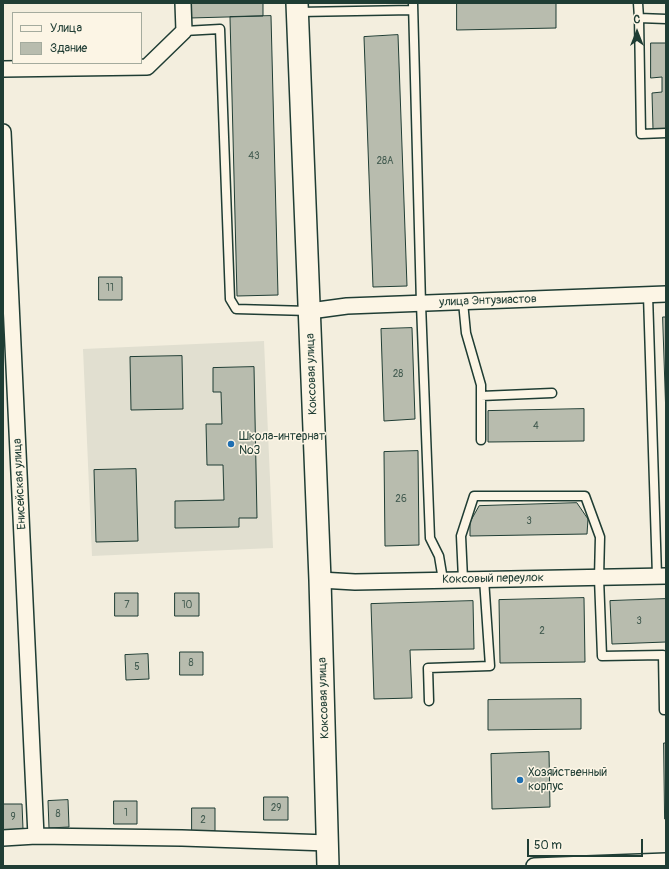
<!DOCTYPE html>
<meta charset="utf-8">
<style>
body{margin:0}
#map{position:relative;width:669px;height:869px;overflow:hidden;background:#f3eede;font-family:Pangolin,sans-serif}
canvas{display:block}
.frame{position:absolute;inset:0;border:4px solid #1f3d34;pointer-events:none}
.legend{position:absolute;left:12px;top:12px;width:130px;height:52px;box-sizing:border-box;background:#fcf5e5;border:1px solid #a4ab9e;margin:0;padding:5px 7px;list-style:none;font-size:12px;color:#1f3d34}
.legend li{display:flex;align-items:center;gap:8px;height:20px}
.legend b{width:20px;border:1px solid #a4ab9e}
.north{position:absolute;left:617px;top:12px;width:40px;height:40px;-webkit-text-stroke:3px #fcf5e5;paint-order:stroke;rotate:0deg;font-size:11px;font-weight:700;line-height:16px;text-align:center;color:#1f3d34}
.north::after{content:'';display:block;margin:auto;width:14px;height:18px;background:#1f3d34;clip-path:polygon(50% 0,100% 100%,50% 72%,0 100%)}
.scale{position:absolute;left:527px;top:839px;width:116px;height:18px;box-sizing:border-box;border:2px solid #1f3d34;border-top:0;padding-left:5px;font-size:12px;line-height:14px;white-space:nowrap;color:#1f3d34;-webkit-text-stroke:3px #fcf5e5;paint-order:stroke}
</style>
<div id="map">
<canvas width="669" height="869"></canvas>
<div class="frame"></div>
<ul class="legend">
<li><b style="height:5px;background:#fcf5e5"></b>Улица</li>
<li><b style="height:11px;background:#b8bcae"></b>Здание</li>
</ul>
<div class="north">С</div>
<div class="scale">50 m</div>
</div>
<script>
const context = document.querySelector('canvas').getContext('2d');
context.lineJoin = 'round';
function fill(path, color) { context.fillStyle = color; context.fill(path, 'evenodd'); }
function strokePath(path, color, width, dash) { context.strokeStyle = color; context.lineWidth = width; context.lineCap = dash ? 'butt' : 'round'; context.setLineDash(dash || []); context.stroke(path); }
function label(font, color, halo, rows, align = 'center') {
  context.font = font + ' Pangolin,sans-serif'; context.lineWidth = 3; context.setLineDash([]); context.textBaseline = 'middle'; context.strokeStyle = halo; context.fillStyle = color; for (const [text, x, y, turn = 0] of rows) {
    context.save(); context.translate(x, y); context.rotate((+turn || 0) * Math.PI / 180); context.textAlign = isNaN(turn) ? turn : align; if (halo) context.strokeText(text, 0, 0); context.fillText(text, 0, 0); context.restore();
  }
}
const built = new Path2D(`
 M264 341 273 548 92 556 83 349Z`);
const building = new Path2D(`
 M190 3H263V16L190 18Z
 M457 3H556V28L457 30Z
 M271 16 278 295 237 296 230 17Z
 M398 35 407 286 373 287 364 37Z
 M651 43H666V129H653L652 93 662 92V77L651 78Z
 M99 277H122V300H99Z
 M663 317H666V417Z
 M412 328 415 419 384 421 381 329Z
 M182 356 183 409 131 410 130 357Z
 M254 367 257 518H239V527L175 528V501L224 500 223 465H207L206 424H222L221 392H213V368Z
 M584 409V441L488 442V411Z
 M418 451 419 545 385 546 384 452Z
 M136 469 138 541 96 542 94 470Z
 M577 503 588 519 587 534 470 536V522L479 506Z
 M115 593H138V616H115Z
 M175 593H199V616H175Z
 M584 598 585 662 500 663 499 600Z
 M666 599V642L612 644 610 601Z
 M473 601 474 649 410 650 412 698 374 699 371 604Z
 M180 652H203V675H180Z
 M148 654 149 679 126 680 125 655Z
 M581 699V729L488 730V700Z
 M664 743H666V819H665Z
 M549 752 550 807 492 809 491 754Z
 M264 797H288V820H264Z
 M68 800 69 827 49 828 48 801Z
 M114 801H137V824H114Z
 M3 804H22L23 829 3 830Z
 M192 808H215V831H192Z`);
const service = new Path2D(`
 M413 3 421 304 430 538 439 556 443 580
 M638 3 639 18 666 19
 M298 12 413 10
 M639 18 641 134 666 133
 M184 31 220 29 230 299 236 309 309 311
 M648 295 657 576
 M463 302 466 333 481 385V440
 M481 396 552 393
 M463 579 461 536 474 496H585L600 537 599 578 602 656 663 655 664 710H666
 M429 701 428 668 490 666 484 579`);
const minor = new Path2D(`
 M3 69 147 67 184 31 183 3
 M3 132 36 836
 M310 311 347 306 666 294
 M320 580 355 582 666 576
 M3 838 36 836 182 838 328 843
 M534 866 666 861`);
const secondary = new Path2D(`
 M297 3 320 580 328 866`);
const markers = [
 [231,444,4,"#1f6fb2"],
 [520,780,4,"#1f6fb2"]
];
const numberNames = [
 ["43",254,156],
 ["28А",385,161],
 ["11",110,288],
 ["28",398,374],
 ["4",536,426],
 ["26",401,499],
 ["3",529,521],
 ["7",127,605],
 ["10",187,605],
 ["3",639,621],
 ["2",542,631],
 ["8",191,663],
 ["5",137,667],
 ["29",276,808],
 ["1",126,813],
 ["8",58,814],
 ["9",13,817],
 ["2",203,820]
];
const streetNames = [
 ["улица Энтузиастов",488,301,-2],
 ["Коксовая улица",312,374,-92],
 ["Енисейская улица",20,484,-93],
 ["Коксовый переулок",493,579,-1],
 ["Коксовая улица",324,698,-92]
];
const poiNames = [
 ["Школа-интернат",239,437],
 ["№3",239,451],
 ["Хозяйственный",528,773],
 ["корпус",528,787]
];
fill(built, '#e1dfd0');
fill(building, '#b8bcae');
strokePath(building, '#1f3d34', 1);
strokePath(service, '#1f3d34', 11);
strokePath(minor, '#1f3d34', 18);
strokePath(secondary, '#1f3d34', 24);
strokePath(service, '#fcf5e5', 8);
strokePath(minor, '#fcf5e5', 15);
strokePath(secondary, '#fcf5e5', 21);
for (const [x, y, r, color] of markers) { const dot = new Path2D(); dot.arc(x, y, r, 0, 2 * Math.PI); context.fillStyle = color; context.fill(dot); strokePath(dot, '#fcf5e5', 1.5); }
label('10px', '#455d52', null, numberNames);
label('12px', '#1f3d34', '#fcf5e5', streetNames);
label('12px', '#1f3d34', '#fcf5e5', poiNames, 'left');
</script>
